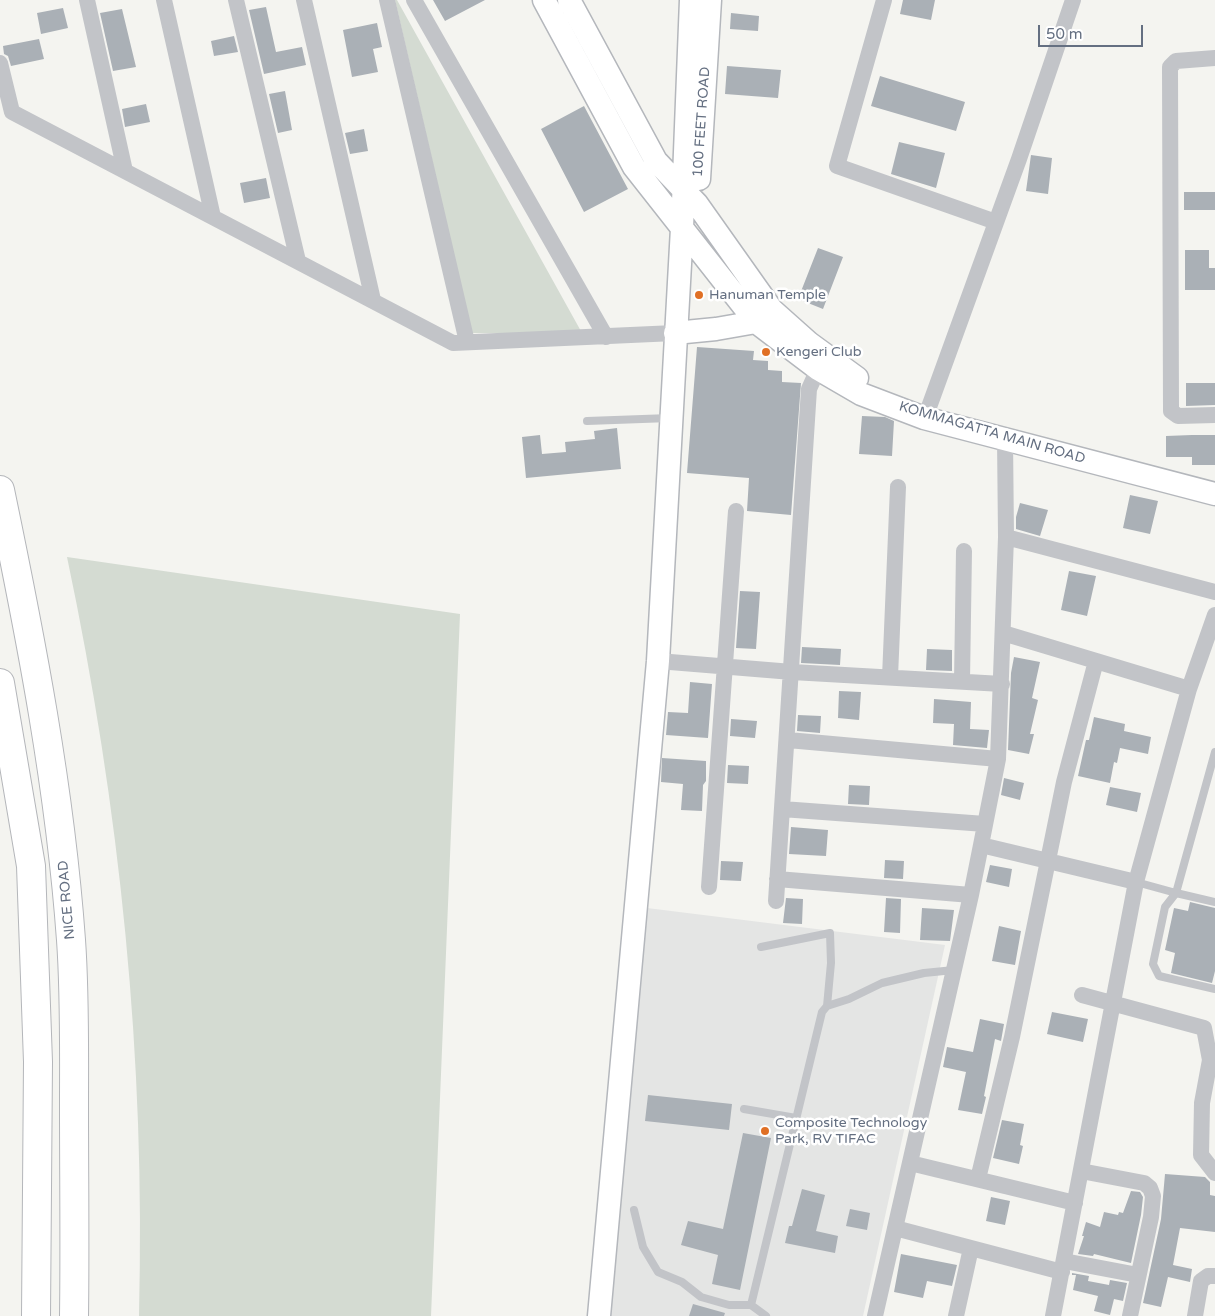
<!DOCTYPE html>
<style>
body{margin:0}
#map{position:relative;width:1215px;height:1316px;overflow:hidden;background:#f4f4f0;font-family:"Varela Round",sans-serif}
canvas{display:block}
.scale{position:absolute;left:1038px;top:25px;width:105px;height:22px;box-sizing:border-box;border:2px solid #646f81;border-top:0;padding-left:6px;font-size:15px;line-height:18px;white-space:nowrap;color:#646f81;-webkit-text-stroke:4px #fff;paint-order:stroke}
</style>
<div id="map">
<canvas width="1215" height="1316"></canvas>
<div class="scale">50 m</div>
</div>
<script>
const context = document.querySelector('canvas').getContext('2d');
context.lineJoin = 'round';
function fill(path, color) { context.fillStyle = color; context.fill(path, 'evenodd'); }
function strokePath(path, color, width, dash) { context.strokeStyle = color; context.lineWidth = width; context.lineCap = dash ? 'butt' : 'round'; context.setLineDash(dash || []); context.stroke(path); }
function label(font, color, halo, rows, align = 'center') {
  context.font = font + ' "Varela Round",sans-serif'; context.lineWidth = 5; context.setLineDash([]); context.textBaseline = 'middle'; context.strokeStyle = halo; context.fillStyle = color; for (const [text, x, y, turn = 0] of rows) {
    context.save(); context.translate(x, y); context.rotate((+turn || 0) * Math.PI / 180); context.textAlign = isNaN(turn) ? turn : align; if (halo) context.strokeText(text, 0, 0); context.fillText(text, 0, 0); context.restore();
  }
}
const built = new Path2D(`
 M647 908 945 945 863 1316H609Z`);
const green = new Path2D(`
 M395 0H397L582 333H472Z
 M67 557 460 614 431 1316H139C146 1059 120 808 67 557Z`);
const building = new Path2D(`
 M433 0H485L445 21Z
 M903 0H935L931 20 900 14Z
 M266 7 276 52 302 47 306 65 264 74 249 10Z
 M63 8 68 28 41 34 37 13Z
 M122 9 136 67 113 71 100 13Z
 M731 13 759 16 758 31 730 29Z
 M377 23 382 47 373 49 378 72 352 77 343 30Z
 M234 36 238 52 214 56 211 41Z
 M39 39 44 59 11 66 8 56 4 54 3 46Z
 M727 66 781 70 778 98 725 94Z
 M880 76 965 102 956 131 871 106Z
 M285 91 292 130 278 133 269 94Z
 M146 104 150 122 125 127 122 109Z
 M584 106 628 189 584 212 541 129Z
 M364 129 368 151 350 154 345 133Z
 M899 142 945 153 936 188 891 174Z
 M1031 155 1052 158 1048 194 1026 191Z
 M266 178 270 198 244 203 240 183Z
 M1184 192H1215V210H1184Z
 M818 248 843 257 823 309 798 299Z
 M1185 250H1209V268H1215V290H1185Z
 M697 347 754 351 753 360 768 361V370L782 371V382L801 383 791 515 747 511 749 478 687 473Z
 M1186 383H1215V405L1186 406Z
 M862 416 885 417 894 421 892 456 859 454Z
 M617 428 621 469 526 478 522 437 540 435 542 454 566 452 565 442 595 439 594 431Z
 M1192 435H1215V465H1192V457H1166V436Z
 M1130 495 1158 501 1150 534 1123 528Z
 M1020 503 1048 510 1040 536 1016 529V517Z
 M1069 571 1096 576 1087 616 1061 610Z
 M740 591 760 592 756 649 736 648Z
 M802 647 841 649 840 665 801 663Z
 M927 649 952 650V671L926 670Z
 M1014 657 1040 662 1032 698 1038 700 1030 734H1034L1029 754 1008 750 1011 673Z
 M690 682 712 684 708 738 666 735 668 712 688 713Z
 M839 691 861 692 859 720 838 718Z
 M934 699 971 702 970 729 989 730 987 748 953 745 954 724 933 723Z
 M798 715 821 716 820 733 797 731Z
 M1094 717 1125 724 1124 731 1151 737 1148 754 1120 748 1117 763 1114 762 1110 783 1078 776 1086 740H1089Z
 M731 719 757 721 755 738 730 736Z
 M662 758 706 761V781L703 785 702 811 681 810 683 784 661 782Z
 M728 765 749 766 748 784 727 783Z
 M1004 778 1024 783 1020 800 1001 795Z
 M849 785 870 786 869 805 848 804Z
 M1110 787 1141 793 1137 812 1106 805Z
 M791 827 828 830 826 856 789 854Z
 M885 860 904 861 903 879 884 878Z
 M721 861 743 862 741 881 720 880Z
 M990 865 1012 869 1009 887 986 882Z
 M786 898 803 899 802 924 783 923Z
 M886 898 901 899 900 933 884 932Z
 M1190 902 1215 908V971L1212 983 1171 973 1175 953 1165 950 1174 908 1188 911Z
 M922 908 954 910 950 941 920 940Z
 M999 926 1021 931 1015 965 992 961Z
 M1052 1012 1088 1019 1083 1042 1047 1034Z
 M980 1019 1004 1024 1001 1041 995 1039 984 1096 986 1097 982 1114 958 1110 966 1072 943 1067 947 1047 973 1052Z
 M648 1095 732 1104 729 1130 645 1121Z
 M1002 1120 1024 1124 1020 1145 1023 1146 1019 1164 993 1158Z
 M743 1133 771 1138 740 1290 712 1284 718 1255 681 1245 688 1221 723 1229Z
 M1165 1174 1205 1177 1210 1182V1195L1215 1196V1232L1180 1228 1173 1265 1192 1269 1190 1282 1168 1277 1161 1307 1143 1303 1161 1219Z
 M802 1189 825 1195 816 1231 838 1236 835 1253 785 1243 789 1226H792Z
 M1131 1191 1140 1192 1143 1197 1141 1215 1131 1263 1094 1254 1093 1256 1078 1254 1084 1236H1082L1086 1222 1100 1227 1104 1212 1118 1215 1119 1212 1123 1213Z
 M991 1197 1010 1201 1005 1225 986 1221Z
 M850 1209 870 1213 867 1230 846 1226Z
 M901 1254 957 1265 952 1286 927 1281 923 1298 894 1292Z
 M1072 1273 1089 1276 1088 1281 1109 1285 1110 1280 1127 1283 1123 1301 1114 1299 1110 1315 1094 1311 1098 1296 1073 1290 1076 1275H1072Z
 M693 1304 725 1313 724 1316H689Z`);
const lane = new Path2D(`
 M587 421 670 418
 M1136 882 1176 893 1215 752
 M1215 902 1176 893 1165 907 1153 964 1159 976 1215 989
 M761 947 830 933 831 963 827 1006
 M744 1109 796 1118
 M634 1210 643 1247 658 1272 682 1282 701 1297 729 1305H751L766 1316
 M751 1305 822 1012 827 1006 849 999 882 983 924 973 954 970`);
const street = new Path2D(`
 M87 0 125 171
 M164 0 213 217
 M236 0 298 261
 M304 0 373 300
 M387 0 467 342
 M414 0 606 337
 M884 0 837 166 996 222
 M1215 58 1176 61 1170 67 1171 411 1178 416 1215 415
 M0 63 12 112 453 343 675 333
 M929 407 1019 159 1073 0
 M1006 537 1215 592
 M1003 633 1189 689
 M658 661 792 672 1002 684
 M890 677 898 487
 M962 681 964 551
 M788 740 998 759
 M782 809 985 824
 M981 845 998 759 1006 537 1005 438
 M777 879 971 895
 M709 887 736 511
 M776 901 809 389 818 369
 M1082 995 1204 1028 1210 1060 1202 1103 1201 1155 1215 1173
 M910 1163 1075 1203
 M1081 1171 1144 1183 1150 1188 1153 1196 1151 1217 1130 1316
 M978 1179 1012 1037 1064 782 1096 661
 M895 1228 1062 1272
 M1064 1261 1138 1275
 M875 1316 971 895 981 845 1136 882
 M956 1316 971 1248
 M1053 1316 1136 882 1189 689 1215 615
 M1195 1316 1201 1281 1208 1276H1215`);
const secondary = new Path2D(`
 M544 0 634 167 756 322 818 369 861 394 924 418 1215 494
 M569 0 656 161 697 204 772 310 809 343 857 378
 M699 179 710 0
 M675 333 716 329 756 322 766 314
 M599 1316 658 661 682 228 691 0`);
const highway = new Path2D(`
 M0 490C31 639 60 788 71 940 75 995 74 1051 74 1107 74 1177 75 1246 74 1316
 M0 683 31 866 38 1062 36 1316`);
const markers = [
 [699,295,5,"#e07025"],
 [766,352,5,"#e07025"],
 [765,1131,5,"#e07025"]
];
const streetNames = [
 ["100 FEET ROAD",702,122,-86],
 ["KOMMAGATTA MAIN ROAD",992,433,16],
 ["NICE ROAD",67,900,-95]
];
const poiNames = [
 ["Hanuman Temple",709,295],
 ["Kengeri Club",776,352],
 ["Composite Technology",775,1123],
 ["Park, RV TIFAC",775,1139]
];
fill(built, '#e4e5e4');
fill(green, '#d4dbd2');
fill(building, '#aab0b6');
strokePath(secondary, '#b4b7bc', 25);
strokePath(highway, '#b4b6ba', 30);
strokePath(lane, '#c2c4c8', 8);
strokePath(street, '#c2c4c8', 16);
strokePath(secondary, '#fff', 22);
strokePath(highway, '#fff', 28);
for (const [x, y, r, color] of markers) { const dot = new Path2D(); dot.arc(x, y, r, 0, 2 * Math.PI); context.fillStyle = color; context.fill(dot); strokePath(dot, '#fff', 2); }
label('14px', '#646f81', '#fff', streetNames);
label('14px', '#646f81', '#fff', poiNames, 'left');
</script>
